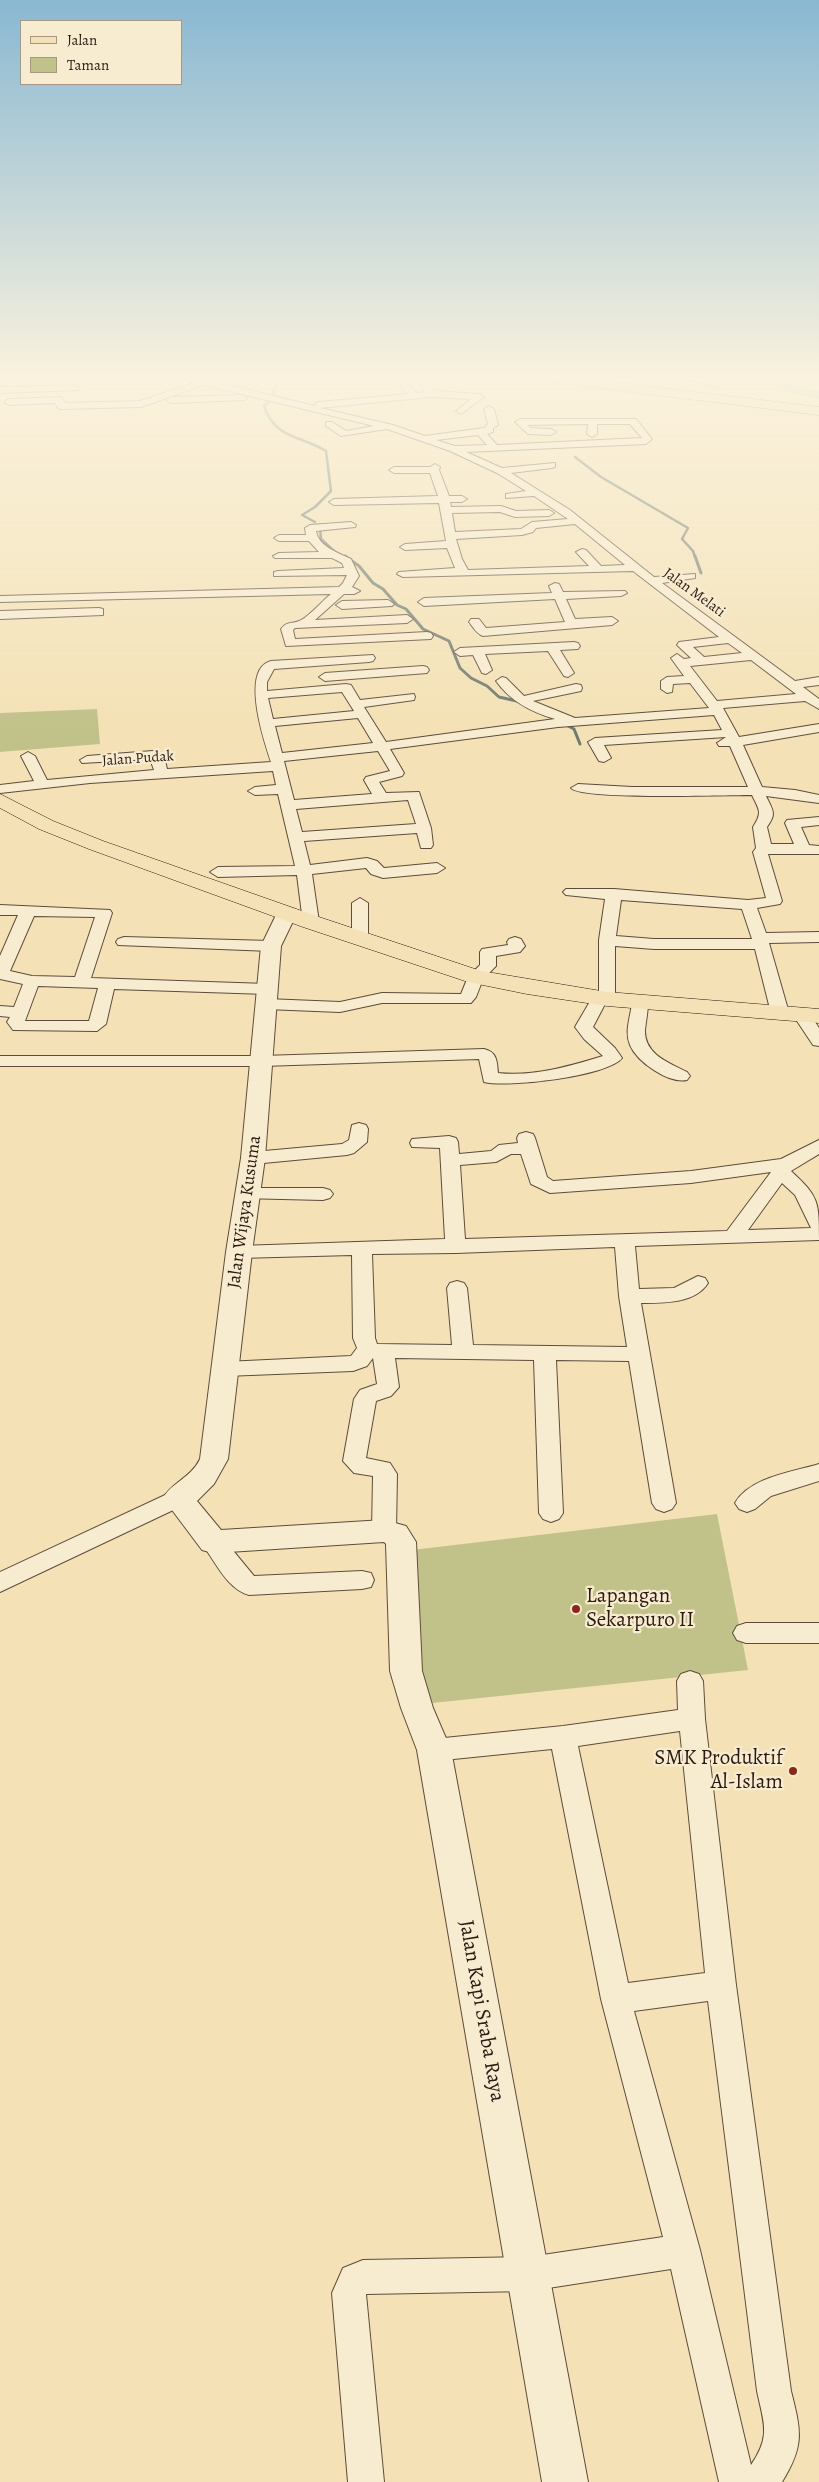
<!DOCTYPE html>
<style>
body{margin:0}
#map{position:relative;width:819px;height:2482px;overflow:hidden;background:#f4e2b6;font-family:Alegreya,serif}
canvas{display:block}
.legend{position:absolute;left:20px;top:20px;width:162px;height:65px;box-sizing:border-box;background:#f8ecd0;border:1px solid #a69884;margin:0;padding:6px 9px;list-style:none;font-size:15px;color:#2b1a12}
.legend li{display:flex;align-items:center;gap:10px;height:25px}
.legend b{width:25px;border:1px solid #a69884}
</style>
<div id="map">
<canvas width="819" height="2482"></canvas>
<ul class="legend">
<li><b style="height:6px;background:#f4e2b6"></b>Jalan</li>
<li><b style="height:14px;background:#c1c28a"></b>Taman</li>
</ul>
</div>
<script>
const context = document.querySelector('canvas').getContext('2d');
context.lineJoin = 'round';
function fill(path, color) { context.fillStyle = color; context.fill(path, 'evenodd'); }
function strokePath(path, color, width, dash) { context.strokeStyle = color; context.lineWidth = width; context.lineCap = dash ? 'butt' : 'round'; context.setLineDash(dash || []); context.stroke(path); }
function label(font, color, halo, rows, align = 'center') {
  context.font = font + ' Alegreya,serif'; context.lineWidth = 4.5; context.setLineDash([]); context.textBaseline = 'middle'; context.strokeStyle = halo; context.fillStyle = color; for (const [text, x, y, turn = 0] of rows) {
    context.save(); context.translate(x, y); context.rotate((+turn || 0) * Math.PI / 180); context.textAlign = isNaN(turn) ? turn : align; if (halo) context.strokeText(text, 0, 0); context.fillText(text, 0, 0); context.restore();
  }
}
const green = new Path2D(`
 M97 709 100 744 0 752V713Z
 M717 1514 748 1670 423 1704 412 1550Z`);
const streamFar1 = new Path2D(`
 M276 377 278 381 273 393 275 397 264 406C275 439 300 435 326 451L331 491 315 507 302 515 315 522
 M575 457 601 477 688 528 682 539 693 551 695 557
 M320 528 321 539 335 552
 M345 556 347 557`);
const stream = new Path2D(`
 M345 556 359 566 373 583 383 589 397 605 406 609 423 629 449 641 460 668 471 678 487 686 499 697 521 702
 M695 556 701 573
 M564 724 574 729 580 744`);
const river = new Path2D(`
 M762 377H779L793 385 819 391V399L783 391Z`);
const minor = new Path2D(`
 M177 377 204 379 315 406 316 403 319 402 408 394 397 380 401 377 417 393 425 392 414 377H423L434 391 479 394 484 397 461 414 456 411 471 399 431 397 320 408 393 425 425 436 484 428 488 424 484 409 489 406 494 409 498 425 493 428V432L487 434 497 445 642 438 630 424H597V434L592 437 587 434 588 424 527 425 531 428 551 429 556 432 551 435 528 434 515 422 520 419H636L652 439 646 444 466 452 502 468 555 463V467L552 468 511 473 570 510 654 577 695 574V578L662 583 795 681 819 677V685L803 687 819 699V709L805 701 723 708 739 737 819 724V732L743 745 762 787 795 790 819 795V803L766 796C773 811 777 813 767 827L771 844H794L785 823 787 820 819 817V825L801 827 809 845 819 846V854H768L782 901 780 904 757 908 766 933 819 932V942L769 943 789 1013 786 1017H774L771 1013 755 949H654L615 946V999L613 1003 605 1004 593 1027 615 1048 622 1058C609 1076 507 1088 484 1082L479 1059 262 1066H0V1056H262L484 1049C497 1052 497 1061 498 1073 533 1077 570 1066 603 1056L584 1039 575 1027 592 998 599 993V940L605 899 566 895 563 892 566 889H614L748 900 766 898 753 852 756 848 753 827C763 812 759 810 752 795 728 795 580 800 571 788L578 784 632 787H748L730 746H719L717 743 726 737 604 745 611 758 604 762 599 761 588 742 595 738 722 730 714 715 558 727 390 749 404 773 402 776 379 782 386 793 419 792 431 828 433 845 431 848H421L417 833 304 841 310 865 367 858 377 861 384 868 437 863 445 868 437 873 383 878 371 874 366 868 312 874 319 922 311 927 303 922 297 875 218 877 210 872 218 867 295 866 278 794 255 795 248 791 255 787 276 785 273 771 90 783 0 793V785L34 781 21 756 28 752 35 756 47 780 154 770 150 759 82 763 80 760 87 756 153 751 164 756 167 769 271 762C264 741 240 669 271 661L373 655 375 658 373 661 369 662 274 669 267 682V691L346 684 351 685 360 700 414 694 415 697 414 700 364 707 386 742 555 719C531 712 510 701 496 681L502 677 506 678 524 696 576 684 581 685 582 688 581 691 533 701 575 718 709 708 690 683 673 684 672 692 667 693 661 689V681L667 677 684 676 671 658 677 654 684 659 691 658 677 645 679 642 719 637 633 571 403 577 397 574 399 572 455 568 447 548 405 550 400 547 405 544 446 541 439 503 334 505 329 502 334 499 438 496 430 473H394L389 470 394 467H430L435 464 440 467 439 470 449 496H462L467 499 462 502H450L451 507 501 506 516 511 549 510 554 513 549 516 515 517 500 512 452 513 455 532 521 529 532 522 568 519 534 496 506 498V494L526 491 497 473 450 451 387 429 341 436 326 426V422H332L346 431 374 426 204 385 141 407 61 409 58 408 55 403 9 405 4 402 9 399 59 397 62 398 65 403 140 401 194 383ZM478 435 487 445 455 446 436 440ZM575 524 625 565 601 566 586 550 582 549 576 552 589 566 468 570 462 559 456 539 522 535 533 532 536 528ZM728 643 742 653 704 657 693 647ZM751 660 796 694 717 701 690 666ZM342 692 354 711 273 719 268 698ZM358 718 373 743 282 753 275 726ZM378 751 390 771 366 777 364 780 372 794 294 800 284 761ZM408 800 416 824 302 832 296 809ZM621 900 742 909 752 939H654L616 936Z
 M670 377H692L716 381 722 377H732L718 387Z
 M76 385 80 388 79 390 0 393V387Z
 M242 395 247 398 245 400 171 403 166 400 171 397Z
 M351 522 356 525 355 527 316 531C319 547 337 552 351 559L359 576 352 587 360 591 354 594H344L315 620 407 615 413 619 407 623 295 628 293 630 295 639 427 632 431 633 433 636 431 639 286 646 281 629C287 621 291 624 299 621 308 618 323 600 331 594L0 602V596L339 587 343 583 347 575 274 576V572L278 571 344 568 342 563 332 558H275L273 556 279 553 319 552 309 541H279L274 538 279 535H306L305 528 310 525Z
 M555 583 559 584 563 592 625 591 627 593 621 596 566 599 575 619 612 617 618 621 612 625 483 636C477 634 473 627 469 622L471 619H479L486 628 565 622 555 599 424 606 418 602 424 598 552 593 549 586Z
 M388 600 394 604 392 606 342 609 336 605 342 601Z
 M99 608 103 609V615L0 619V611Z
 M574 642 578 643 580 646 578 649 560 650 574 673 568 677 564 676 548 651 485 654 492 670 486 674 482 673 473 655 460 656 454 652 460 648Z
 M423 666 427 667 429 670 427 673 325 681 319 677 325 673Z
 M360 898 368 903V939L360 944 352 939V903Z
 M0 905 110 910 112 913 91 978 267 984 273 985 275 989 273 993 267 994 114 989 106 1024 97 1031 13 1030 7 1022 10 1017 0 1016V1006L14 1007 23 984 0 979V956L18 915H0ZM34 916 95 917 75 977 32 976 10 971ZM38 986 98 988 89 1021H25Z
 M124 937 271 941 279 946 271 951 118 945 116 942 118 939Z
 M515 937 521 939 525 946 520 952 496 956V966L483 979 476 997 471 1003H382L340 1012 266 1009 260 1008 258 1004 260 1000 266 999 340 1002 382 993 461 994 468 977 480 965V952L482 949 508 945 507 942 509 939Z
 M640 997 646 998 648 1002C648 1011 646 1021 645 1030 644 1054 669 1063 687 1072L690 1076 687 1080C669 1084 637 1062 630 1045 624 1031 631 1016 632 1002L634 998Z
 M802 1010 808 1011 819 1028V1046L813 1045 793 1015 796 1011Z
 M359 1123 366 1125 368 1129 367 1142 354 1153 347 1155 253 1164 246 1162 244 1158 246 1154 253 1152 342 1144 349 1140 352 1125Z
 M526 1132 533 1134 535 1138 547 1177 553 1181 691 1171 781 1159 819 1140V1154L791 1171C819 1197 819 1201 819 1240L635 1246 639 1289 674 1288 698 1276 705 1278 708 1283C695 1304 662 1303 641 1303L676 1503 672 1509 664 1512 656 1509 652 1503 629 1361 556 1360 563 1513 559 1519 551 1522 543 1519 539 1513 534 1360 395 1358 399 1387 391 1396 376 1401 366 1458 390 1463 397 1474 396 1531 392 1537 384 1540 376 1537 372 1531 373 1476 354 1473 343 1461 354 1399 360 1390 377 1384 373 1358 367 1366 353 1371 225 1376 217 1374 214 1369 217 1364 225 1362 351 1356 357 1348 353 1338 352 1255 239 1258 232 1257 229 1252 232 1247 239 1246 445 1239 440 1148 412 1147 410 1143 412 1139 449 1136 456 1138 458 1142 459 1154 491 1151 499 1145 518 1143 517 1138 519 1134ZM511 1154H521L531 1184 550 1193 691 1183 771 1172 727 1231 465 1239 460 1165 496 1162ZM782 1183 795 1195 811 1228 748 1230ZM615 1247 619 1296 627 1347 473 1345 467 1288 464 1283 457 1281 450 1283 447 1288 452 1345 377 1344 375 1338 372 1254 456 1253Z
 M247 1188H323L330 1190 333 1194 330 1198 323 1200 240 1198 237 1194 240 1190Z
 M819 1464V1481L771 1496 755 1509 747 1512 739 1509 735 1503C750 1477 793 1472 819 1464Z
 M178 1489 186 1492 190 1498 186 1504 0 1592V1572Z
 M213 1533 221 1536 254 1576 362 1571 371 1573 374 1580 371 1587 362 1589 249 1595C228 1589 217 1565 205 1548L201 1542 205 1536Z
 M746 1623H819V1643H746L737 1640 733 1633 737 1626Z
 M690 1671 699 1674 703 1681 705 1719 736 1985 791 2391C801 2431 805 2445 782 2482H719L671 2269 529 2291 366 2294 384 2482H348L332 2293 343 2268 363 2260 529 2257 663 2237 601 1999 552 1749 434 1761 425 1758 421 1750 425 1742 434 1739 563 1726 678 1710 677 1681 681 1674ZM680 1731 705 1973 628 1983 578 1746ZM708 2001 757 2391C764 2424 771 2436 751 2465L700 2250 634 2011Z`);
const tertiary = new Path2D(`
 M287 907 294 909 297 913 281 946 265 1158 252 1252 228 1459 214 1484 197 1501 221 1530 384 1520 406 1526 416 1542 422 1671 433 1708 451 1750 588 2482H542L417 1750 401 1708 390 1671 386 1544 384 1542 213 1553 202 1550 163 1498C172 1482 191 1478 200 1459L226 1252 241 1158 261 946 277 913 280 909Z`);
const primary = new Path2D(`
 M0 794 53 821 103 841 319 917 481 971 607 992 819 1009V1023L607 1006 527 994 468 982 303 927 89 849 39 829 0 808Z`);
const motorway = new Path2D(`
 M534 377H572L819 407V415L540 381Z`);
const markers = [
 [576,1609,5,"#8f2418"],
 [793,1771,5,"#8f2418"]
];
const farStreetnames = [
 ["Jalan Melati",694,593,36],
 ["Jalan Pudak",138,759,-4]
];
const streetNames = [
 ["Jalan Wijaya Kusuma",245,1212,-82]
];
const nearPoinames = [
 ["Lapangan",586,1597],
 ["Sekarpuro II",586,1621],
 ["SMK Produktif",783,1759,"right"],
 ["Al-Islam",783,1783,"right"]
];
const nearStreetnames = [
 ["Jalan Kapi Sraba Raya",481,2011,80]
];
fill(green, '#c1c28a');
strokePath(streamFar1, '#6f7c71', 2.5);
strokePath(stream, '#6f7c71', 3);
fill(river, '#9cbdb0');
strokePath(minor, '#5d4c3b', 2);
strokePath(tertiary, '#5d4c3b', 2);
strokePath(primary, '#2b1a12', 1);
strokePath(motorway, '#2b1a12', 1);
fill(minor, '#f8ecd0');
fill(tertiary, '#f8ecd0');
fill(primary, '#f4e2b6');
fill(motorway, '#f4e2b6');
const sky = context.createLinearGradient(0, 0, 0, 725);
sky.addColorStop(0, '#89b8d2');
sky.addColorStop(0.52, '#faf2de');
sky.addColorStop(1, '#faf2de00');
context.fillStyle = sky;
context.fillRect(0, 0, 819, 725);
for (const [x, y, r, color] of markers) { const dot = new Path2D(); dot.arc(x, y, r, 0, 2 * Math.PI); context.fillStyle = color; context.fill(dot); strokePath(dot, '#f8ecd0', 2); }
label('15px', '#2b1a12', '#f8ecd0', farStreetnames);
label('18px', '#2b1a12', '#f8ecd0', streetNames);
label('21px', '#2b1a12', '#f8ecd0', nearPoinames, 'left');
label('21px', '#2b1a12', '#f8ecd0', nearStreetnames);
</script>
